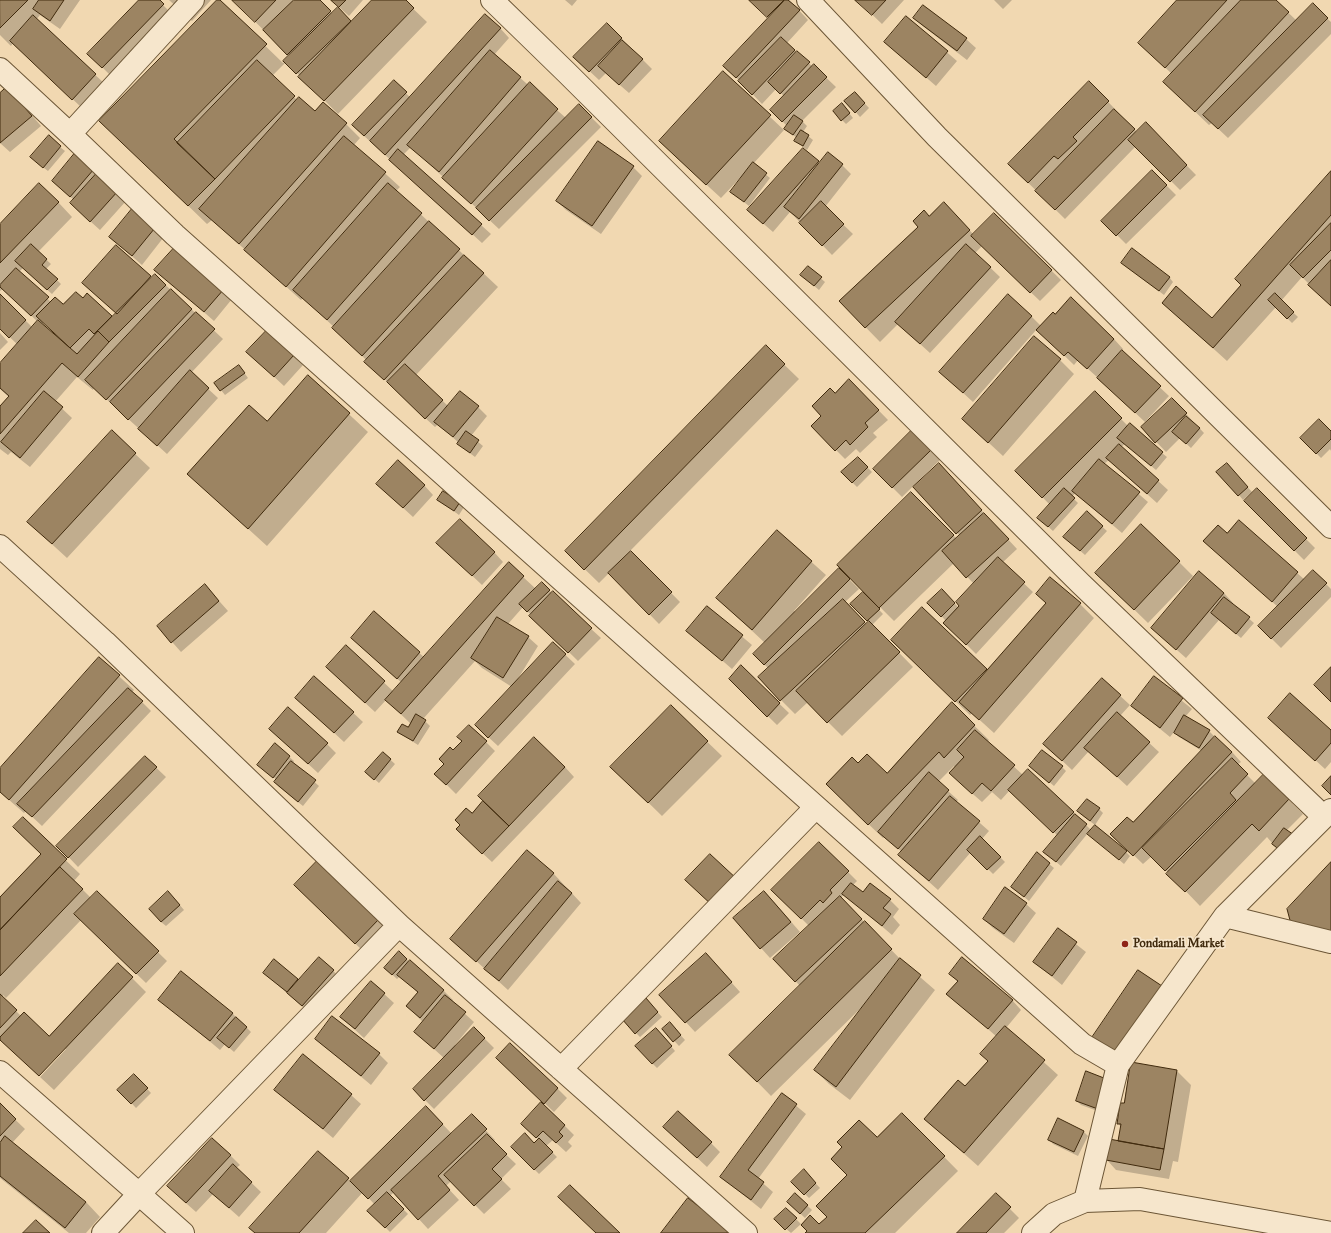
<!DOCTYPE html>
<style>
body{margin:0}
canvas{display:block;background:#f1d8b1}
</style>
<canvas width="1331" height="1233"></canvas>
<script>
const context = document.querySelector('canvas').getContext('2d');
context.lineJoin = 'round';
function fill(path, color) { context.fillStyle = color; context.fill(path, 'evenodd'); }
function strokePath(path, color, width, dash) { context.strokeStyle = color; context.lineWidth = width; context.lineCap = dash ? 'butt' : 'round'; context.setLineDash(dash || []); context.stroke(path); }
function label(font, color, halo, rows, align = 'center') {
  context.font = font + ' "IM FELL Great Primer",serif'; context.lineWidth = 3.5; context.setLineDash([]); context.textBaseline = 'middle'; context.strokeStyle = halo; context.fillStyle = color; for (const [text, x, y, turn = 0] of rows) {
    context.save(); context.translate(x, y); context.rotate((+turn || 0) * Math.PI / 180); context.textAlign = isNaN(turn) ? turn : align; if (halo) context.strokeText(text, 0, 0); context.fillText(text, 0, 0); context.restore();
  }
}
const shadow = new Path2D(`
 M0 0H80L60 29 40 15 36 20 105 84 82 108 13 43 11 46 0 35Z
 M140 0H158L172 14 112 77 89 54Z
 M169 0H211L192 21Z
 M218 0 283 63 290 56 233 0H319L333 14 338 9 352 23 373 0H404L427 22 338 114 286 62 272 76 297 100 315 112 323 104 346 124 360 138 354 145 400 187 396 191 498 287 416 375 448 406 478 407 487 416 471 436 483 446 475 457 463 448 459 443 438 424 435 427 399 394 334 327 303 298 301 300 212 220 207 224 119 139Z
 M331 0H363L349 16Z
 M565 0H577L572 6Z
 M751 0H789L796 7 808 20 787 43 813 67 814 66 836 87 802 121 807 126 803 132 813 140 807 150 795 141 797 138 790 133 787 126 771 110 784 96 776 89 762 104 725 66 769 18Z
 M857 0H904L882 24Z
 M994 0H1012L1003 9Z
 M1178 0H1275L1297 21 1313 5 1331 22V34L1228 138 1212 123 1209 125 1164 82 1172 74 1139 43Z
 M923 6 966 39 976 48 967 60 924 27 914 18Z
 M906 17 957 61 936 86 885 42Z
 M500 28 509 38 494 55 566 118 579 105 601 127 499 229 411 147 403 155 491 234 482 243 363 135 394 82 411 98Z
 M621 38 652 69 629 93 606 73 599 80 584 66Z
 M723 73 784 130 753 164 770 178 749 206 736 196 742 176 721 198 674 155Z
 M1089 82 1137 132 1146 124 1196 175 1180 190 1136 146 1065 219 1009 164Z
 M855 93 869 108 860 117 846 101Z
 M0 95 17 98 41 126 10 152 0 143Z
 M846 109 853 118 846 124 842 120Z
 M60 147 65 151 48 171 36 162Z
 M803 149 820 164 842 165 851 174 825 207 853 234 832 255 790 212 773 232 758 219Z
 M76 154 126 201 100 230 81 213 74 200 62 190Z
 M633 167 642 176 601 234 566 210 557 201Z
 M1152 171 1176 195 1126 244 1103 221Z
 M1331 173V306L1302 277 1281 301 1298 317 1292 323 1276 307 1227 361 1163 303 1212 319 1242 285Z
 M58 202 72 217 38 252 51 264 46 269 61 284 52 294 23 268 19 272 51 302 64 306 83 299 87 295 112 318 117 314 93 292 116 247 152 279 155 275 223 339 191 373 218 398 167 454 94 388 93 390 77 377 55 402 72 418 30 467 11 452 8 455 0 449V408L9 397 0 389V365L18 345 0 328V295L33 328 38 322 3 289 0 291V225ZM44 322 61 339 60 340 42 324Z
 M994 214 1061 280 1040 301 982 246 975 253 1000 277 930 353 898 324 880 342 840 301 929 217 958 218 974 235Z
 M158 224 167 233 142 265 110 237Z
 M174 249 232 299 214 321 156 270Z
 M1122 263 1169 277 1173 282 1164 295Z
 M808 267 825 282 819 290 806 279Z
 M1055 315 1114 339 1123 349 1121 351 1169 396 1145 422 1097 377 1078 360 1074 365 1037 329 973 402 950 381 1031 316 1041 326Z
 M267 331 303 365 284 386 257 361Z
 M0 333 8 342 0 350Z
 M766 347 799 379 630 551 680 602 659 624 609 573 599 583 566 551Z
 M1060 360 1074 374 1003 456 963 419Z
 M243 371 248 378 225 395 216 384Z
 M308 376 368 432 267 546 188 474 267 422Z
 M849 380 888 420 873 433 877 437 860 453 856 449 845 459 812 426 823 416 835 394Z
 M1095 393 1128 426 1167 457 1156 470 1125 444 1121 447 1168 490 1157 503 1109 460 1104 464 1148 502 1122 533 1075 493 1072 497 1078 503 1053 531 1043 522 1050 505 1017 471Z
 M1172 399 1204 433 1191 448 1180 438 1166 452 1142 427Z
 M112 432 150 468 67 558 43 536Z
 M912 432 940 460 902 497 874 469Z
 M1331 432V451L1330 449 1321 458 1301 438Z
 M858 458 872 472 857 487 843 473Z
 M1231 469 1252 492 1243 500 1239 495Z
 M948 474 1017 549 1002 563 1033 592 976 654 954 632 946 621 929 603 942 590 959 608 974 584 954 563 894 621 838 565 911 494 957 539 960 536 915 487Z
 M377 484 424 485 433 495 413 517Z
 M1257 490 1315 548 1304 560 1245 501Z
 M438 500 460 503 464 507 459 515Z
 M1087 513 1107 531 1085 555 1069 541Z
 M777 531 826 575 794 611 796 612 839 569 859 589 845 602 867 624 869 622 852 604 863 593 883 614 872 625 913 667 842 736 808 702 795 714 781 700 769 669 754 654 765 643 717 598Z
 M1227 535 1297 573 1305 580 1313 571 1331 589V597L1281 648 1259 626 1278 607 1214 550Z
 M447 552H494L503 562 482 585Z
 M1179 562 1193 576 1148 623 1111 587Z
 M509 564 536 589 542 584 601 638 578 661 523 607 508 624 528 637 538 646 516 682 553 643 575 664 498 746 486 735 512 687 482 668 475 661 423 719 430 726 418 745 398 732 409 729 411 724 386 700 375 712 336 676 346 647 394 692 402 683 361 647 374 613 425 658Z
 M205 585 228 611 181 652 158 626Z
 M1224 593 1233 603 1232 604 1254 623 1241 638 1219 620 1186 658 1152 628Z
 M1080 604 1094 618 994 733 972 713 970 715 906 654 922 609 987 671Z
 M707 607 752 645 732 669 688 631Z
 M99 658 134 690 132 692 151 711 42 826 26 811 24 813 0 792V769Z
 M741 667 789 713 777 725 730 679Z
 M315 677 363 722 344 742 306 707Z
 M1154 678 1192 709 1185 717 1209 731 1214 736 1211 740 1232 752 1241 762 1237 765 1256 784 1264 776 1303 814 1286 831 1277 849 1267 837 1200 906 1152 856 1143 864 1121 843 1133 824 1202 751 1179 737 1174 732 1170 737 1132 706Z
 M1102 679 1130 705 1120 716 1159 752 1127 786 1089 751 1072 770 1054 753Z
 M952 704 989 740 987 742 1023 775 1073 812 1091 830 1126 852 1130 856 1124 864 1088 833 1061 866 1049 856 1058 836 1010 790 1001 800 992 792 982 802 960 783 954 766 938 782 958 800 956 802 989 831 982 839 1005 862 993 874 971 852 938 890 909 864 902 852 884 837 883 838 841 798 858 764 887 774Z
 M671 707 722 756 662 816 612 767Z
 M1269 718 1331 731V762L1325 769Z
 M270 729 327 744 336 753 318 773Z
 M486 742 495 751 456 794 445 783V764L453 752Z
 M275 745 294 761 293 763 319 786 303 806 279 787 275 782 277 780 263 769Z
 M383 753 395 764 379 783 371 776Z
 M145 757 166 777 78 867 58 846Z
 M1030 766 1062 767 1066 771 1054 786Z
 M565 767 574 777 492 862 467 839 472 815 484 802Z
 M1099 809 1103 813 1095 825 1083 816Z
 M23 819 80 874 74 881 91 898 97 893 167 961 146 983 81 920 6 998 3 995V998L21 1016 49 1037 118 964 146 992 54 1090 40 1077 66 1049 0 1038V898L42 854Z
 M819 843 857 881 853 885 863 893 890 900 899 909 893 917 900 925 892 935 844 894 841 898 905 964 935 990 850 1100 829 1084 815 1070 862 1007 771 1096 731 1055 800 986 775 959 809 926 773 890Z
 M1037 854 1054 868 1029 901 1012 887Z
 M319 861 388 929 365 953 295 885Z
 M553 873 581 903 508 990 452 939Z
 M173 897 184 910 166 926 161 922Z
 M774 902 800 932 770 958 734 918Z
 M1026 904 1036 913 1014 943 993 928 984 919Z
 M1058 930 1086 952 1062 985 1034 962Z
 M399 953 444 991 453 1000 452 1002 474 1022 455 1045 456 1046 474 1028 494 1048 434 1109 414 1089 444 1058 415 1032 423 1022 407 1006 418 993 400 976 397 979 385 968Z
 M319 958 343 980 312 1015 264 973 297 979 299 981Z
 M715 964 740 992 695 1032 661 995Z
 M950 974 1012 1000 1021 1010 1006 1028 1058 1075 978 1166 925 1119 965 1088 989 1061 997 1037 948 994 958 982Z
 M371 982 394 1003 364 1038 341 1017Z
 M160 1000 232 1013 251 1032 234 1052 225 1044 220 1050Z
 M650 1004 662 1017 640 1037 636 1033Z
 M674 1028 685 1040 679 1046 663 1029Z
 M660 1033 675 1051 657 1068 652 1063Z
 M316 1039 379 1054 388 1063 371 1085Z
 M507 1068 558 1089 567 1098 554 1112Z
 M1177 1071 1191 1085 1178 1162 1173 1161 1169 1179 1116 1170 1107 1160 1121 1142V1127L1118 1123 1125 1104Z
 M1087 1072 1103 1113 1081 1105 1077 1101Z
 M134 1075 151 1093 136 1108 119 1090Z
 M276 1090 351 1095 361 1104 333 1138Z
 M782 1094 806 1114 758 1179 773 1192 761 1209 721 1177Z
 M0 1105 25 1129 12 1143 86 1202 100 1217 86 1233H69L0 1178Z
 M426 1107 452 1134 472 1116 495 1140 493 1142 516 1164 501 1179 511 1189 484 1214 451 1181 446 1186 459 1200 428 1229 394 1192 390 1196 408 1214 390 1232 369 1211 375 1205 363 1192 326 1233H255L348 1179 351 1182Z
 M902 1114 958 1171 895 1233H806L819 1226 828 1217 848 1175 877 1138Z
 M523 1124 564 1125 574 1135 568 1142 572 1146 566 1152 553 1140 546 1146 557 1157 539 1174 512 1147 534 1144 539 1140Z
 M664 1127 711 1143 720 1152 707 1167Z
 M1084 1132 1088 1136 1078 1156 1053 1144 1049 1139Z
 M230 1155 240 1165 236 1168 261 1192 239 1217 213 1194 196 1212 178 1196Z
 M804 1171 820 1188 809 1198 793 1182Z
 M795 1194 812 1210 805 1218 788 1202Z
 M996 1195 1019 1218 1004 1233H958Z
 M786 1209 801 1224 791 1233 775 1219Z`);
const building = new Path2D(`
 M0 0H28L0 28Z
 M39 0H64L50 21 33 9Z
 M139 0H160L164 4 102 68 87 54Z
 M217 0H220L267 44 174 139 215 179 188 206 99 121Z
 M232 0H276L255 22Z
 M294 0H320L331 11 287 55 263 30Z
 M331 0H346L339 7Z
 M372 0H406L414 8 324 101 298 77Z
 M749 0H784L767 17Z
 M785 0H788L800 10 736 78 723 66Z
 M855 0H886L872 15Z
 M1177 0H1227L1165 68 1138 43Z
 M1241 0H1276L1289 12 1195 112 1163 82Z
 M1313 3 1328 18 1218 129 1203 115Z
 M923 5 967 38 957 51 913 18Z
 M338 7 351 21 296 74 283 61Z
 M485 14 501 28 385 155 370 141Z
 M33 15 96 74 72 100 10 41Z
 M906 16 948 51 926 78 884 42Z
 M607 23 622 38 589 72 573 57Z
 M781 37 795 50 752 95 738 81Z
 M622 40 643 59 619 85 598 66Z
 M490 50 521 77 439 172 407 145Z
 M797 51 810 62 780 94 768 82Z
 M257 60 295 96 215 179 177 143Z
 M814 64 827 77 782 122 770 110Z
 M723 71 771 115 706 185 659 141Z
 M394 80 407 92 364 136 352 125Z
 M1089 81 1109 101 1073 137 1077 141 1058 159 1054 156 1028 183 1008 164Z
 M530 82 558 109 471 204 442 178Z
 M7 87 32 116 0 143V93Z
 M855 92 865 103 855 113 844 101Z
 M299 97 315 111 323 102 347 123 239 244 199 209Z
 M842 103 850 113 841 121 833 111Z
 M579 104 592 117 489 221 476 208Z
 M1114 109 1135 129 1055 210 1035 191Z
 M794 115 803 121 793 135 784 129Z
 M1146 122 1187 165 1170 182 1128 140Z
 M801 130 809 135 803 146 794 141Z
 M49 135 61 146 43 168 30 157Z
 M344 136 386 172 286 287 244 250Z
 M598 141 634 166 592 226 556 201Z
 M803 148 819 161 763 224 747 210Z
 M398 149 482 224 472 235 389 160Z
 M828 152 843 164 799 219 784 207Z
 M75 153 94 169 70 197 52 181Z
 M753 162 767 173 744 202 730 192Z
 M1152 170 1167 185 1116 236 1101 221Z
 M1331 171V215L1213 348 1162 303 1176 286 1212 318 1241 285 1235 279Z
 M97 173 118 191 90 222 70 203Z
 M39 183 59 202 0 263V224Z
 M388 183 422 213 327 320 293 290Z
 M821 201 844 224 822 246 799 223Z
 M944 202 970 230 865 328 839 301 918 227 913 221 924 210 929 216Z
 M136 204 159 223 132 256 109 237Z
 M994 213 1052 270 1030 293 971 236Z
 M429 221 460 249 362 356 332 328Z
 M1331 223V250L1303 278 1290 265Z
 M31 244 47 259 42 265 58 279 47 290 15 261Z
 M966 244 991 267 920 344 895 322Z
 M116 245 151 276 117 314 82 283Z
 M174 248 224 289 204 312 154 270Z
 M1132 248 1170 277 1159 291 1121 263Z
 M464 255 484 273 384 380 364 362Z
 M1331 260V306L1308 285Z
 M808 266 822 277 814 286 800 275Z
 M16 268 49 297 31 316 0 287V285Z
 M155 274 166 285 109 342 98 331Z
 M171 289 192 309 106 400 85 380Z
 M76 292 83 298 87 293 112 316 94 334 89 329 70 348 36 316 55 297 63 304Z
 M1275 293 1294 312 1287 319 1268 300Z
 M0 294 26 320 9 338 0 329Z
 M1008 294 1032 316 963 393 939 372Z
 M1071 297 1114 339 1087 369 1068 352 1064 356 1036 330 1053 312 1055 314Z
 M196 312 215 329 128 420 110 402Z
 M38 320 77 354 98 331 109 342 78 377 62 363 0 434V406L9 396 0 388V363Z
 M267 330 294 355 274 377 246 352Z
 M1034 336 1061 359 988 443 962 419Z
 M766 345 785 364 584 570 565 551Z
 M1122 350 1161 386 1135 413 1097 378Z
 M405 364 443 400 425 419 387 382Z
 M239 365 245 373 220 391 214 383Z
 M190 370 209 388 157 446 138 429Z
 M308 375 350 413 248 529 187 474 249 405 267 421Z
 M849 379 879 410 865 423 868 427 850 445 846 440 835 451 811 426 821 416 812 406 830 388 835 393Z
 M44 391 63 407 20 458 1 442Z
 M460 391 479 406 453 437 434 422Z
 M1095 391 1122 418 1042 498 1015 471Z
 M1172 398 1187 413 1155 443 1141 427Z
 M1186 416 1200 428 1186 444 1172 432Z
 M1319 419 1331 431V439L1316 454 1300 438Z
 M1130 423 1163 452 1151 466 1117 438Z
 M112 430 136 453 52 544 27 522Z
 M912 430 931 450 892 488 873 469Z
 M466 431 479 440 470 453 457 444Z
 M1119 444 1159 480 1147 494 1106 458Z
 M858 457 868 467 852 483 841 472Z
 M1099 459 1140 492 1112 524 1072 491Z
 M398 460 425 485 403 508 376 484Z
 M939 463 982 510 956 534 913 487Z
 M1227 463 1248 487 1238 496 1216 472Z
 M1064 488 1075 498 1048 527 1037 518Z
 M1257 488 1307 538 1294 551 1244 501Z
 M443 491 460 502 454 511 437 500Z
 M911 492 954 535 879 608 837 565Z
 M1087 511 1103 526 1080 551 1063 537Z
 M984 513 1009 539 966 578 942 551Z
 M460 519 495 552 472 576 436 543Z
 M1239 520 1298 572 1272 602 1203 541 1218 525 1227 533Z
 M1141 524 1180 561 1134 610 1095 573Z
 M777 530 812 561 752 630 716 598Z
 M631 551 672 592 649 615 608 573Z
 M998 557 1025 582 966 645 943 623 959 606 956 602Z
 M509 562 524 576 401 714 385 700Z
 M839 568 850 579 764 665 753 654Z
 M1313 570 1327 583 1271 639 1258 626Z
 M1199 571 1224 593 1176 650 1151 628Z
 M1050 577 1081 603 979 720 959 702 1046 603 1036 594Z
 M542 582 550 590 527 612 519 604Z
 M205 584 219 601 171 643 157 626Z
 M942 589 955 603 941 617 927 603Z
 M553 591 592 628 568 653 529 616Z
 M863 592 880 609 867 621 850 604Z
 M1224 597 1250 617 1236 634 1211 613Z
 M843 599 865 622 780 701 758 677Z
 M707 606 743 635 722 661 686 631Z
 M922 607 987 669 955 702 891 640Z
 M374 611 420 652 397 679 351 638Z
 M497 617 529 636 503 678 471 658Z
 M869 621 900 652 827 723 796 691Z
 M553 642 566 654 488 738 475 725Z
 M346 645 385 681 365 703 326 667Z
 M99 657 120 675 9 800 0 792V768Z
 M741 665 780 703 767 717 729 679Z
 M1331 667V702L1314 685Z
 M314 676 354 712 334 733 295 698Z
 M1154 676 1183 698 1160 728 1131 706Z
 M1102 678 1121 695 1062 761 1043 744Z
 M128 688 143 701 32 817 17 804Z
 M1290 693 1331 730V743L1315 761 1268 718Z
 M952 702 975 725 944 758 939 752 868 825 826 784 852 757 858 763 867 754 887 773Z
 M671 705 708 741 648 803 610 767Z
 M288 707 328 743 308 764 269 729Z
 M1117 712 1150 742 1117 777 1084 748Z
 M416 714 426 720 413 741 397 732 402 724 408 727Z
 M1184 715 1210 730 1199 748 1174 733Z
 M469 725 487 741 446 785 434 774 444 764 439 759 450 747 453 750 462 741 457 737Z
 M975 730 1015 765 991 791 982 783 972 794 949 773 964 757 957 750Z
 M1215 736 1232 752 1133 856 1110 834 1127 817 1133 822Z
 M534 737 565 767 509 826 478 796Z
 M275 743 290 756 273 778 257 765Z
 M1042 750 1063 766 1049 783 1029 766Z
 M383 752 391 759 374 780 365 772Z
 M145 756 157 767 68 858 56 846Z
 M1232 758 1248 774 1230 793 1236 800 1165 871 1142 848Z
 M291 761 316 780 298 802 274 782Z
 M1028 769 1074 812 1053 833 1008 790Z
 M929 772 949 790 898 849 878 832Z
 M1264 774 1289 799 1259 831 1252 824 1185 892 1166 874Z
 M1331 776V795L1322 786Z
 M950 796 980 821 929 881 898 855Z
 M1087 799 1100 808 1090 821 1077 811Z
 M483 801 509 826 482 854 456 829 460 825 455 820 466 808 472 813Z
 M1075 814 1087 824 1056 862 1043 852Z
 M23 817 67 859 0 930V897L41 854 13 827Z
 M1095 825 1127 851 1119 860 1087 834Z
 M1284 828 1297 837 1285 854 1272 844Z
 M980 836 1001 857 987 870 967 850Z
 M819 842 849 871 830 890 832 893 823 903 820 900 801 919 771 890Z
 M527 850 554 873 476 962 450 939Z
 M1037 852 1050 863 1024 897 1011 887Z
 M710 854 738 880 714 907 685 880Z
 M318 860 379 919 355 944 294 885Z
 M1331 862V932L1291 924 1287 909Z
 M60 867 83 889 0 976V930Z
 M558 881 572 893 499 981 484 969Z
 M851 883 863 892 870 883 891 899 883 908 891 914 882 926 842 894Z
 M1005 887 1027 903 1004 934 983 919Z
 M97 891 159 951 136 974 74 914Z
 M168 891 180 905 161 922 149 909Z
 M764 891 791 922 760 949 733 918Z
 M840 896 862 919 795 982 773 959Z
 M865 921 892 949 757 1082 729 1055Z
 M1058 928 1077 942 1052 976 1033 962Z
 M399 951 407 959 392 975 384 968Z
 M706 953 732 982 685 1023 659 995Z
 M319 957 334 970 302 1006 287 993Z
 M962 957 1013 1000 988 1029 946 994 958 981 949 974Z
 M900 958 921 975 836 1087 814 1070Z
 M274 959 298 979 287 992 263 973Z
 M410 960 444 990 420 1018 406 1006 418 992 397 975Z
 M118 963 133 977 39 1076 0 1040V1037L24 1012 49 1036Z
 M1138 970 1162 986 1116 1055 1091 1039Z
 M181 971 233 1013 210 1041 158 1000Z
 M371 981 385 993 355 1029 340 1017Z
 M0 994 17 1010 0 1028Z
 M445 995 466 1012 434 1049 414 1032Z
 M646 998 658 1012 635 1034 622 1019Z
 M332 1016 380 1053 361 1076 315 1039Z
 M236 1017 247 1027 229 1048 217 1038Z
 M670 1022 681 1035 673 1042 662 1029Z
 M1005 1026 1045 1060 964 1153 924 1119 958 1080 965 1086 988 1061 980 1054Z
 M474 1027 485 1038 424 1101 413 1089Z
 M656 1028 672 1046 652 1064 635 1046Z
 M510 1043 558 1088 544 1104 496 1058Z
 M303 1054 352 1094 323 1129 274 1090Z
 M1131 1062 1177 1070 1164 1149 1118 1141 1121 1124H1117L1120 1103H1124Z
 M1086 1071 1109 1080 1098 1109 1076 1101Z
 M134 1074 148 1088 131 1104 117 1090Z
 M782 1093 797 1104 748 1170 764 1182 751 1200 720 1177Z
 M541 1102 565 1125 559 1132 563 1136 556 1143 543 1131 536 1138 521 1124Z
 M0 1103 16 1119 0 1136Z
 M426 1106 443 1124 368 1199 350 1181Z
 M678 1111 712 1142 697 1158 663 1127Z
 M902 1113 945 1156 865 1233H805L807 1231 801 1225 810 1215 819 1224 827 1217 816 1206 847 1175 831 1159 842 1147 837 1142 859 1120 877 1137Z
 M472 1114 487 1129 438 1176 450 1190 418 1220 391 1190Z
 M1058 1118 1084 1131 1074 1152 1048 1140Z
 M525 1133 534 1143 539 1138 553 1152 534 1170 511 1147Z
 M487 1134 507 1154 492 1169 502 1179 474 1206 444 1175Z
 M5 1136 86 1202 65 1228 0 1176V1143Z
 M212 1138 231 1155 186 1203 167 1186Z
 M1109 1139 1164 1149 1160 1170 1106 1160Z
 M318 1151 349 1178 299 1233H255L249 1228Z
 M233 1164 252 1182 229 1208 209 1191Z
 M804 1169 816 1183 804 1195 791 1182Z
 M570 1185 620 1233H596L558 1197Z
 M387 1192 404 1209 385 1228 367 1211Z
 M795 1193 808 1205 800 1214 787 1202Z
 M996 1193 1011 1207 986 1233H957Z
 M688 1198 729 1230 727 1233H661Z
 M786 1208 797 1218 785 1230 774 1219Z
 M36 1220 50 1233H23Z`);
const minor = new Path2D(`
 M492 0 567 73 1081 584 1324 817
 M808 0 937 137 1331 527
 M0 69 70 134 175 235 1082 1044 1118 1065
 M70 134 193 0
 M0 546 105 642 399 925 746 1233
 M1225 916 1331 942
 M561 1069 816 807
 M0 1072 139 1194 399 925
 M1085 1201 1118 1065 1225 916 1331 810
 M103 1233 139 1194 183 1233
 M1033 1233 1054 1214 1085 1201 1140 1199 1331 1233`);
const markers = [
 [1125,944,4,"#8f2418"]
];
const poiNames = [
 ["Pondamali Market",1133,944]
];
fill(shadow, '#0003');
fill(building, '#9c8462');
strokePath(building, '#402a0d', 1);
strokePath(minor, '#6c5636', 24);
strokePath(minor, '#f6e6cc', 22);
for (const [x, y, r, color] of markers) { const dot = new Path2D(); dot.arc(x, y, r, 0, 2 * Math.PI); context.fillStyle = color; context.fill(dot); strokePath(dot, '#f6e6cc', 1.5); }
label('bold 12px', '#402a0d', '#f6e6cc', poiNames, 'left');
</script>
